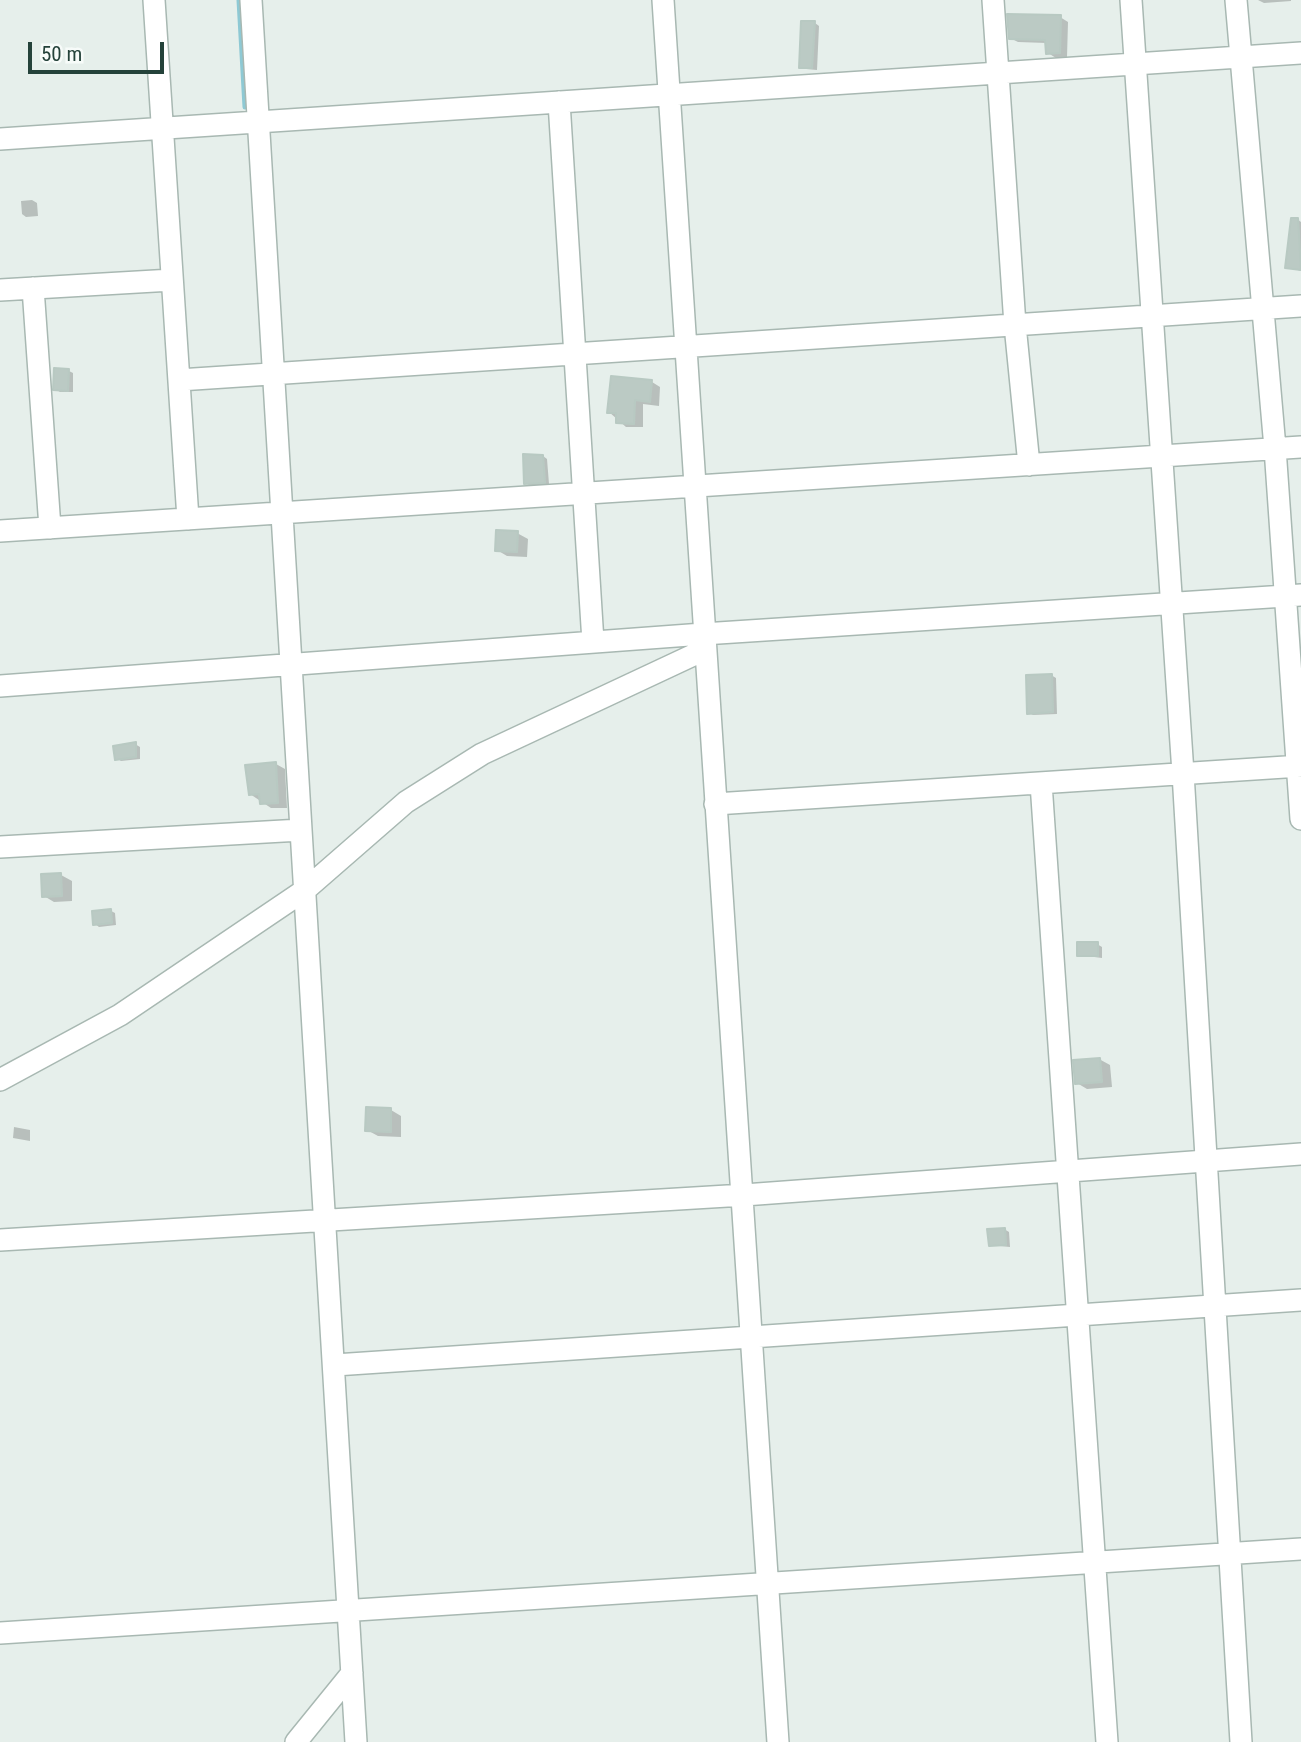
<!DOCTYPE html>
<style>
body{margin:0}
#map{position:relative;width:1301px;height:1742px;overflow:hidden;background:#e6efeb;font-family:"Roboto Condensed",sans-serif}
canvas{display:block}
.scale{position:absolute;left:28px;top:42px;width:136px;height:32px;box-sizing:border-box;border:4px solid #24423a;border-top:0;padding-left:9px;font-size:21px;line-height:24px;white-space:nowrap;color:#24423a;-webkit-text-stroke:5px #f7fbf9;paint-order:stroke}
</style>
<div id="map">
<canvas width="1301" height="1742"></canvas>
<div class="scale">50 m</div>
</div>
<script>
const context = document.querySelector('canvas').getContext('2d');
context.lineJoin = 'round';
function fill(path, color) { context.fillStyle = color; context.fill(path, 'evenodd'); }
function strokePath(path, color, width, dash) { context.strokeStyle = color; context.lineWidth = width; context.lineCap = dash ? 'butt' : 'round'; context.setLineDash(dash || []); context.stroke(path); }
const shadow = new Path2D(`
 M1258 0H1291V1L1264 3Z
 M1060 17 1068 22 1067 57 1056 58 1048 53 1047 43 1018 42 1010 38Z
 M815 23 819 26 817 70 806 69 801 67Z
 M32 200 37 203 38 216 26 217 22 214 21 201Z
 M1297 219 1301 222V271L1287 267Z
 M69 371 73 373V392H60L55 389Z
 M612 378 652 382 660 387 659 406 643 404V427H626L609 412Z
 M543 456 547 459 549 484 530 486 526 483Z
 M517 533 528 539 527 557 507 556 497 550Z
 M1051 675 1056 678 1057 714 1033 715 1029 713Z
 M135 744 140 747V759L121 761 116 758Z
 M276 764 285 769 287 808H271L250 794Z
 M61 875 72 881V901L54 902 44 896Z
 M111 911 115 913 116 925 99 927 95 924Z
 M1097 944 1102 947V958L1079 955Z
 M1099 1059 1110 1065 1112 1087 1087 1089 1077 1083Z
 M391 1110 401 1116V1137L378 1136 367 1130Z
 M14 1127 30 1130V1141L13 1138Z
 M1004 1229 1009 1232 1010 1247 990 1245Z`);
const stream = new Path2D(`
 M239 0 245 107`);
const building = new Path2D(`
 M1007 14 1061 15 1060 53 1046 54 1045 40 1009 39Z
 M801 21H815L812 68H799Z
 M1291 218H1298L1301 270 1285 268Z
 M54 368 69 369 68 391 53 390Z
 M611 376 652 380 650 402 635 400 634 424 616 423V413H607Z
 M523 454 543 455 545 483 524 484Z
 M496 530 518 531 517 552 495 551Z
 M1052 674 1053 712 1027 714 1026 675Z
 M136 742V757L115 760 113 746Z
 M276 762 278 803 260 804 259 794 249 795 245 765Z
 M61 873 62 896 42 897 41 874Z
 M111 909 112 923 93 925 92 911Z
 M1077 942H1098V956H1077Z
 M1100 1058 1102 1082 1075 1084 1073 1060Z
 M366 1107 391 1108V1132L365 1131Z
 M1005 1228 1006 1245 989 1246 987 1229Z`);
const minor = new Path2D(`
 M154 0 188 519
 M251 0 356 1742
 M663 0 778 1742
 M993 0 1015 325 1029 465
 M1131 0 1183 773 1241 1742
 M1236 0 1275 448 1301 819
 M559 102 593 642
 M0 139 1301 53
 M33 288 50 528
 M0 290 172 280
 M179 380 1301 306
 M0 531 1301 447
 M0 686 703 634 1301 595
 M1041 783 1107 1742
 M715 804 1301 766
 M0 847 301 830
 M0 1080 120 1015 305 890 406 802 482 754 704 650
 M0 1240 744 1195 1301 1154
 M335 1365 1301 1300
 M0 1633 1301 1549
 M296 1742 352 1673`);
fill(shadow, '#0003');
strokePath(stream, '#8ec9d4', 5);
fill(building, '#bbcac4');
strokePath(building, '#b8c9c2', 2);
strokePath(minor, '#a8b8b2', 24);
strokePath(minor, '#fff', 21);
</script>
